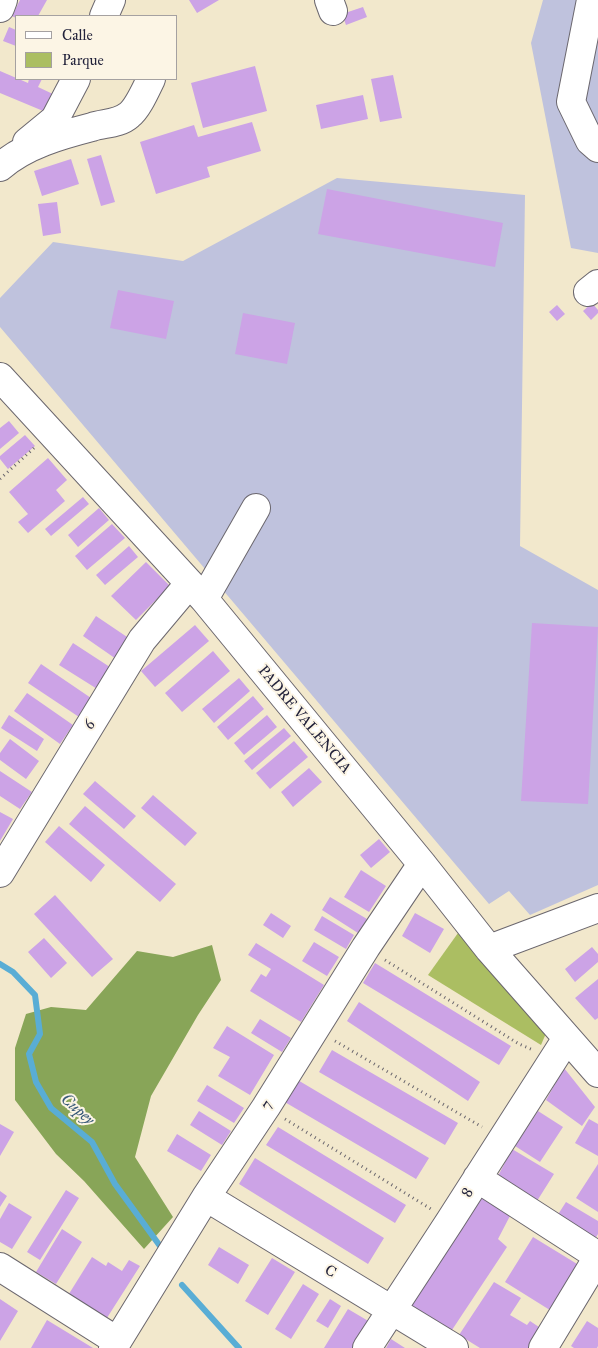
<!DOCTYPE html>
<style>
body{margin:0}
#map{position:relative;width:598px;height:1348px;overflow:hidden;background:#f2e8cc;font-family:"IM FELL Great Primer",serif}
canvas{display:block}
.legend{position:absolute;left:15px;top:15px;width:162px;height:65px;box-sizing:border-box;background:#fcf5e5;border:1px solid #a5a1a1;margin:0;padding:6px 9px;list-style:none;font-size:15px;color:#22223b}
.legend li{display:flex;align-items:center;gap:10px;height:25px}
.legend b{width:25px;border:1px solid #a5a1a1}
</style>
<div id="map">
<canvas width="598" height="1348"></canvas>
<ul class="legend">
<li><b style="height:6px;background:#fff"></b>Calle</li>
<li><b style="height:14px;background:#abbe62"></b>Parque</li>
</ul>
</div>
<script>
const context = document.querySelector('canvas').getContext('2d');
context.lineJoin = 'round';
function fill(path, color) { context.fillStyle = color; context.fill(path, 'evenodd'); }
function strokePath(path, color, width, dash) { context.strokeStyle = color; context.lineWidth = width; context.lineCap = dash ? 'butt' : 'round'; context.setLineDash(dash || []); context.stroke(path); }
function label(font, color, halo, rows, align = 'center') {
  context.font = font + ' "IM FELL Great Primer",serif'; context.lineWidth = 4; context.setLineDash([]); context.textBaseline = 'middle'; context.strokeStyle = halo; context.fillStyle = color; for (const [text, x, y, turn = 0] of rows) {
    context.save(); context.translate(x, y); context.rotate((+turn || 0) * Math.PI / 180); context.textAlign = isNaN(turn) ? turn : align; if (halo) context.strokeText(text, 0, 0); context.fillText(text, 0, 0); context.restore();
  }
}
const industrial = new Path2D(`
 M543 0H598V253L571 248 531 43Z
 M337 178 525 195 520 546 598 590V885L530 915 509 891 489 904 0 327V298L53 242 183 261Z`);
const green = new Path2D(`
 M458 933 547 1031 541 1045 428 975Z`);
const forest = new Path2D(`
 M212 945 221 980 198 1015 151 1096 135 1157 173 1217 144 1249 84 1181 56 1154 15 1100V1048L26 1014 51 1007 86 1010 137 951 173 957Z`);
const stream = new Path2D(`
 M0 964 13 972 35 995 40 1034 29 1054 36 1082 51 1108 92 1142 115 1184 160 1246
 M182 1285 239 1348`);
const building = new Path2D(`
 M20 0H47L38 16H16V18L12 16Z
 M189 0H219L197 13Z
 M363 7 367 17 346 25 342 14Z
 M9 27 16 30V46L3 41Z
 M255 66 267 111 203 128 191 83Z
 M0 71 28 83 29 79H42L38 87 55 95 48 113 0 93Z
 M393 75 402 118 380 122 371 79Z
 M363 95 368 119 321 129 316 105Z
 M252 122 261 151 207 167 210 177 156 194 140 142 194 125 198 137Z
 M101 155 115 202 101 206 87 159Z
 M71 159 79 184 42 196 34 171Z
 M327 189 503 223 495 267 318 234Z
 M57 202 61 233 43 236 38 204Z
 M118 290 174 301 166 339 110 328Z
 M592 303 598 310V313L591 320 583 311Z
 M557 305 565 314 557 321 549 312Z
 M243 313 295 323 287 364 235 354Z
 M9 421 19 433 0 449V428Z
 M25 435 35 446 8 469 0 459V456Z
 M48 458 67 480 56 490 65 501 28 533 18 522 28 514 9 492Z
 M83 497 89 504 51 536 45 529Z
 M99 508 109 520 78 547 68 535Z
 M112 524 125 538 87 570 75 556Z
 M129 546 138 557 105 585 96 575Z
 M146 562 170 586 136 620 111 596Z
 M96 616 133 641 119 661 83 636Z
 M532 623 598 627 588 804 521 801Z
 M195 625 209 641 155 687 141 671Z
 M73 643 116 671 102 692 59 665Z
 M213 651 230 671 182 712 165 693Z
 M41 664 91 698 79 717 28 683Z
 M239 678 250 691 214 723 202 709Z
 M27 693 73 725 60 744 14 711Z
 M253 696 264 709 228 740 217 727Z
 M9 715 44 739 37 751 1 728Z
 M267 715 277 727 244 755 234 743Z
 M284 728 291 736 252 770 244 761Z
 M10 739 39 761 26 779 0 760V753Z
 M294 741 308 757 270 789 256 773Z
 M309 768 322 782 293 807 281 792Z
 M0 771 32 792 20 809 0 796Z
 M95 781 136 816 124 829 83 794Z
 M153 795 197 833 185 846 141 808Z
 M85 806 176 884 160 902 69 824Z
 M0 812 13 819 0 841Z
 M59 826 105 865 91 882 45 842Z
 M379 839 390 852 371 868 360 855Z
 M361 870 386 886 369 912 344 897Z
 M55 895 113 959 92 977 34 914Z
 M330 897 367 919 358 933 322 910Z
 M271 913 291 926 283 938 263 925Z
 M415 913 444 929 430 953 402 936Z
 M322 916 354 935 346 949 314 930Z
 M44 938 67 963 51 978 28 952Z
 M314 942 339 957 327 976 302 961Z
 M256 943 324 985 301 1022 250 991 261 974 266 977 271 969 248 955Z
 M592 947 598 954V962L575 982 565 969Z
 M375 963 511 1046 499 1065 363 983Z
 M598 979V1018L595 1020 575 998Z
 M359 1002 480 1082 468 1101 347 1021Z
 M260 1019 291 1038 282 1052 251 1033Z
 M227 1026 274 1055 250 1095 218 1076 230 1057 213 1048Z
 M332 1050 458 1123 445 1145 319 1072Z
 M564 1068 595 1107 582 1126 546 1100Z
 M296 1079 429 1158 416 1179 283 1101Z
 M207 1085 244 1108 234 1123 197 1101Z
 M199 1111 231 1131 222 1145 190 1125Z
 M538 1111 563 1127 540 1162 515 1146Z
 M589 1119 598 1124V1156L575 1143Z
 M0 1124 14 1132 0 1156Z
 M278 1127 406 1205 395 1223 266 1145Z
 M177 1134 211 1155 201 1171 167 1151Z
 M512 1149 554 1174 537 1201 498 1176Z
 M255 1158 384 1238 368 1264 239 1184Z
 M598 1164V1212L576 1198Z
 M66 1190 79 1198 40 1260 27 1252Z
 M0 1191 7 1196 0 1207Z
 M479 1193 511 1214 498 1239 507 1247 450 1333 405 1303Z
 M566 1202 598 1221V1234L595 1239 557 1216Z
 M9 1203 32 1217 12 1249 0 1242V1219Z
 M62 1229 82 1242 56 1284 36 1272Z
 M533 1237 582 1267 553 1312 505 1282Z
 M219 1247 249 1265 238 1284 208 1265Z
 M92 1257 106 1266 108 1262 122 1271 129 1260 140 1266 105 1321 67 1297Z
 M272 1258 295 1272 268 1315 245 1301Z
 M494 1282 521 1298 510 1315 527 1325 530 1321 545 1331 534 1348H480L459 1335Z
 M303 1284 319 1294 291 1339 275 1329Z
 M0 1299 18 1311 0 1341Z
 M330 1299 341 1306 328 1328 316 1321Z
 M348 1309 370 1322 354 1348H324Z
 M47 1320 93 1348H31Z
 M587 1321 598 1328V1346L597 1348H574L571 1346Z
 M391 1339 405 1348H386Z`);
const path = new Path2D(`
 M0 479 34 448
 M385 960 519 1044 533 1050
 M335 1041 482 1127
 M285 1119 431 1209`);
const minor = new Path2D(`
 M329 0 333 11
 M591 0 571 102 590 141 598 148
 M0 8 3 0
 M104 16 111 0
 M27 142 55 119 76 79
 M0 167C25 145 61 135 92 127 104 123 119 124 129 115 138 108 146 89 151 79
 M588 292 598 284
 M0 377 204 599 422 864 489 949 598 1073
 M204 599 256 508
 M0 873 142 640 189 584
 M489 949 598 908
 M477 1178 598 1256
 M206 1197 454 1348
 M0 1267 117 1341
 M113 1348 206 1197 266 1107 366 947 422 864
 M367 1348 450 1221 567 1038
 M543 1348 598 1257`);
const streetNames = [
 ["PADRE VALENCIA",304,720,50],
 ["6",90,725,-59],
 ["7",267,1105,-57],
 ["8",468,1193,-58],
 ["C",330,1272,31]
];
const waterNames = [
 ["Cupey",77,1110,42]
];
fill(industrial, '#bfc2dd');
fill(green, '#abbe62');
fill(forest, '#88a558');
strokePath(stream, '#59add5', 6);
fill(building, '#cca3e6');
strokePath(minor, '#6b676e', 30);
strokePath(path, '#6b676e', 3, [1, 4]);
strokePath(minor, '#fff', 28);
label('15px', '#22223b', '#fcf5e5', streetNames);
label('italic 16px', '#385a79', '#fcf5e5', waterNames);
</script>
